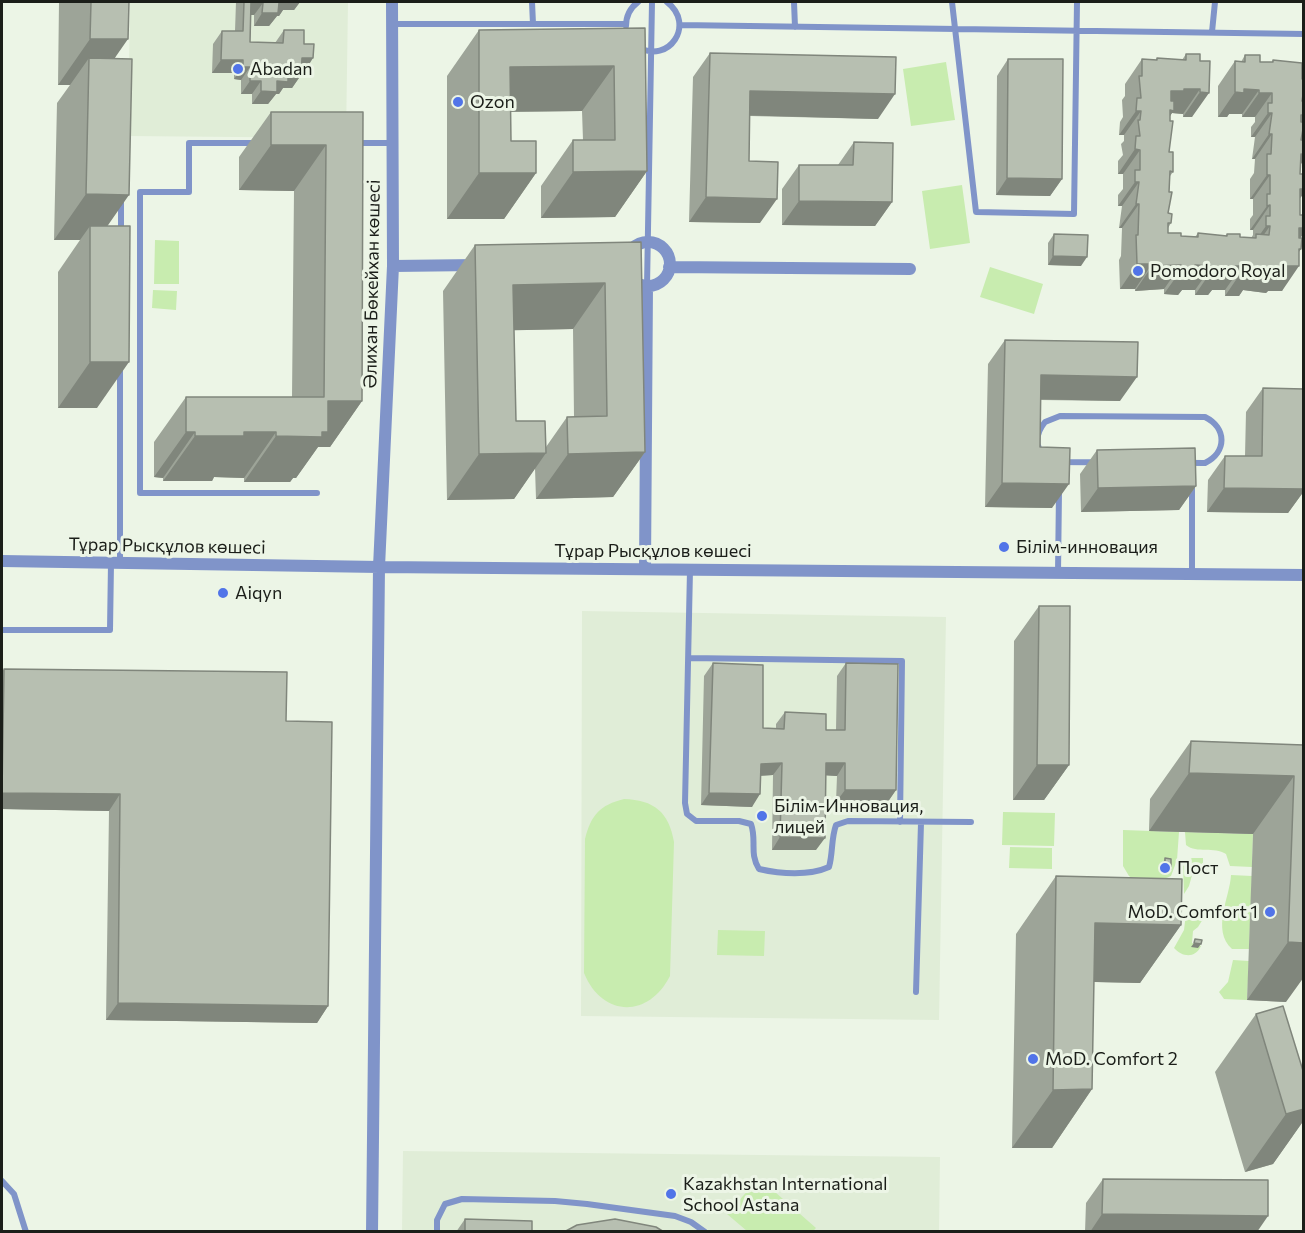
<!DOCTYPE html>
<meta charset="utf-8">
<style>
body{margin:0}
#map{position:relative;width:1305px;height:1233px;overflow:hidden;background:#ecf5e6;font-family:Commissioner,sans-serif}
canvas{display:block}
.frame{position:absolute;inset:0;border:3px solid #1b1e19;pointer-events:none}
</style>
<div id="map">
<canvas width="1305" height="1233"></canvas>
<div class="frame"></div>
</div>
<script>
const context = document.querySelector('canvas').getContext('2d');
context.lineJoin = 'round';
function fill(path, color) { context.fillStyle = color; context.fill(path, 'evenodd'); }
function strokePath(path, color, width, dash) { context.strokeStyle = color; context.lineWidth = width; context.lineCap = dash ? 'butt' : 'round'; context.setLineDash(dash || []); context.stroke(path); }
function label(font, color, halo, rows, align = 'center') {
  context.font = font + ' Commissioner,sans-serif'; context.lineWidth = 6; context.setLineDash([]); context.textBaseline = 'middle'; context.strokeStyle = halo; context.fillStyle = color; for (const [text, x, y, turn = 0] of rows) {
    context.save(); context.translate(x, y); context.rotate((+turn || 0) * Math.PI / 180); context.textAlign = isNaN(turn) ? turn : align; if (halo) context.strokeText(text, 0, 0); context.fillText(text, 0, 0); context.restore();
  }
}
const built = new Path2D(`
 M130 2H348L346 138 128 136Z
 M582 611 946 617 939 1020 581 1016Z
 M403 1151 940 1157 939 1231 402 1232Z`);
const green = new Path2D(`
 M946 62 955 120 911 126 903 69Z
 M962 185 970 243 930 249 922 191Z
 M155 240 179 241V284H154Z
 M990 267 1043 284 1034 314 980 297Z
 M153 290 177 291 176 310 152 308Z
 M624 799C654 800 669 812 674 842L670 976C648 1019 602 1017 584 973L585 839C591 815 600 805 624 799Z
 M1003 812 1055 813 1054 846 1002 845Z
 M1123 830 1179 832 1177 860 1171 876 1164 879H1133L1129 876 1123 866Z
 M1185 832 1253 834 1252 867 1230 866 1226 854C1214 846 1197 854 1186 845Z
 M1010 847 1052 848V869L1009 868Z
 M1192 858H1203V865L1194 868 1189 886 1184 894 1183 866 1185 862Z
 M1231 875 1252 876 1249 949H1232C1211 930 1230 897 1231 875Z
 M1186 913H1198L1203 919 1198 927 1193 931 1192 943 1201 946C1195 959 1182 957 1174 948L1184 930Z
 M718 930 765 931 764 956 717 955Z
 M1233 960 1249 961 1247 1000 1224 999 1219 992 1228 982Z
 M759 1178 816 1228 813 1231H747L727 1214Z`);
const lane = new Path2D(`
 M532 2 533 24
 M794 2 795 27
 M952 2 976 212 1074 214 1077 2
 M392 24H626
 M680 25 1304 34
 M626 26C626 15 630 8 638 2
 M1212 32 1215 2
 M638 47C669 65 696 24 667 2
 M256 143H189V192H140V493H317
 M356 143H392
 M121 232V200
 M647 286 652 2
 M1060 416 1205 417C1227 428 1227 452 1205 463L1052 462C1035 452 1033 437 1045 422Z
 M120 563V368
 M690 570 685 803 687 814 696 821H739L751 824C757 841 749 853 759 869 781 874 809 876 829 867 833 853 831 839 836 825L848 821 971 822
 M1058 573 1059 491
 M1192 574V484
 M2 630H110L111 563
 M689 658 902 661 900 822
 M916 992 921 823
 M2 1181 14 1194 26 1232
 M437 1232V1220L445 1204 462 1199 555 1201 587 1204 675 1216 691 1222 705 1232`);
const street = new Path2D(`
 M626 264a22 22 0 1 1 44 0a22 22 0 1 1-44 0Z
 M393 266 476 265
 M669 267 910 269
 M2 561 379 567 1304 575
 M645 568 647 286
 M372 1232 379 567 393 266 392 2`);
const wall = new Path2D(`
 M59 2H129L115 58 107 226 97 408H58V272L80 240H54L57 103 70 85H58Z
 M236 2H300L294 10H283L279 16H277L269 26H254V15H251L250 42 275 43 284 30 304 44 305 71H301V75L292 88H283L279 94H276L268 104H252V94H241V80L234 79V73H212L213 44 222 31H235Z
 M645 28 647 171 615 217 541 218V186L573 140H583L582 111 511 112V141L536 173 504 219H447V76L479 30Z
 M710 53 878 119 750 116 749 161 760 223 689 222 693 77Z
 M1186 54 1200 61H1210L1192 117H1183V114L1172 113 1170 116 1169 152 1173 172 1170 176 1168 213 1171 223 1168 228V233L1181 236 1195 237 1198 233 1226 236 1227 234 1240 237 1251 238 1253 235V230H1250V219L1253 215V199H1250V179L1254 173 1255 159H1252L1255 137H1251V127L1255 122V117H1242V114H1229L1227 117H1218V86L1235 61 1241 62 1245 55 1260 62H1272L1273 60 1302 101V122L1300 174H1304V193L1300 198 1299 252 1282 291H1268L1266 293 1243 290 1239 296H1225V290H1212L1208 295H1195V290H1182L1178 295 1164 294V289L1135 291V289H1120L1119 260 1121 256 1122 228H1119L1122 206H1118V195L1123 189V174H1118V161L1123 155 1121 144 1124 141V135H1119L1120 122 1123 117 1122 100 1125 96V84L1142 59 1156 60 1157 58 1182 60Z
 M1008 59 1062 179 1050 196 996 195 997 76Z
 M271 112H363L362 401 330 447H318L296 478H293L290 482H244V478L214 477 212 481H163V478L154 477V442L186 397H292L294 191 239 190V157Z
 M854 142 892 202 875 226 782 225V189L799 165H838Z
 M1054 234 1081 266 1048 265V243Z
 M641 242 645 452 613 497 536 499 535 468 514 499 447 500 443 291 475 245ZM573 329 574 417H567L546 447 516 421 514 330Z
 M1005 340 1120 401 1041 400 1040 447 1052 508 985 507 988 364Z
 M1263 388 1304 389V491L1288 513 1207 512 1208 480 1225 456H1245L1246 412Z
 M1097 450 1196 486 1179 510 1081 512 1080 474Z
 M1039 606 1069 765 1044 800H1013L1014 641Z
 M713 663 763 728H776V724L785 712 826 730H836L837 676 846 663 896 790 887 803 836 802 837 776 826 775 816 850H772L773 775 761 776 752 807 701 805 704 676Z
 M4 669 286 721 328 1006 317 1023 106 1020 109 811 2 809V672Z
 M1191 741 1304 745 1286 1002 1247 1000 1253 834 1149 831 1150 799Z
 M1165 858 1171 869 1168 873H1162L1163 863Z
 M1056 876 1181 925 1140 983 1094 982 1092 1089 1052 1148H1012L1016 934Z
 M1256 1014 1304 1074V1120L1273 1164 1245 1172 1215 1072Z
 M1103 1179 1257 1232H1085L1086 1203Z
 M465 1219 532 1232H456Z`);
const shadedWall = new Path2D(`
 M251 2 263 3 254 15H244Z
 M285 2H300L294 10H283L279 16H277L269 26H254L262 13 279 3Z
 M90 39H128L96 85 89 58 70 85H58Z
 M302 58H313L305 71H293Z
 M221 60H243L234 73H212Z
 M614 66 582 111 478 112 510 67Z
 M243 67H250L241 80 234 79Z
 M288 75H301L292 88H283L279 94H276L268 104H252L261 91Z
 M250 81H261L252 94H241Z
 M1184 89H1200L1183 114 1172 113 1157 135 1171 91Z
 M1244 89 1259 90 1242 114H1229L1227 117H1218L1235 92Z
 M750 91 895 94 878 119 733 115Z
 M1200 92 1209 93 1192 117H1183Z
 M1259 93H1272L1255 117H1242Z
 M1136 111H1141L1124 135H1119Z
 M1268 113H1272L1255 137H1251Z
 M1269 134H1272L1255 159H1252Z
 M271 145H326L294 191 239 190Z
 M1135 149 1140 150 1123 174H1118Z
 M1301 154 1304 155V160L1290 179Z
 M647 171 615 217 541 218 573 172Z
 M479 173H536L504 219H447Z
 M1267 175H1270L1253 199H1250Z
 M1007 178 1062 179 1050 196 996 195Z
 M1135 182H1139L1122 206H1118Z
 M1300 189H1304V193L1289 213Z
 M86 194 129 195 97 241 90 226 80 240H54Z
 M706 197 777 199 760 223 689 222Z
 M799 201 892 202 875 226 782 225Z
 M1136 204H1139L1122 228H1119Z
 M1270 205 1253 230H1250L1267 206Z
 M1266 226H1270L1253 250H1249Z
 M1299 228H1304V233L1290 253Z
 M1299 249H1301L1289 266H1299L1282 291H1268L1266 293 1243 290 1239 296H1225L1242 271Z
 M1053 256 1087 257 1081 266 1048 265Z
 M1137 264H1152L1135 289H1120Z
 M1181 265 1164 289 1135 291 1152 266Z
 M1195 265 1212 266 1195 290H1182L1178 295 1164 294 1181 270Z
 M1225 266H1242L1225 290H1212L1208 295H1195L1212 270Z
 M605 283 573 329 481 331 513 285Z
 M90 362H129L97 408H58Z
 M1041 375 1137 377 1120 401 1024 399Z
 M328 401H362L330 447H318L296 478H293L290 482H244L276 436Z
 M186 432H195L163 478 154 477Z
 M244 432H276L244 478 214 477 212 481H163L195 436Z
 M645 452 613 497 536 499 568 454Z
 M546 453 514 499 447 500 479 454Z
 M1002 483 1069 484 1052 508 985 507Z
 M1196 486 1179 510 1081 512 1098 488Z
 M1224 488 1304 489V491L1288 513 1207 512Z
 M782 763 773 775 752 776 761 764Z
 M826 763H845L837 776 817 775Z
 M1037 765H1069L1044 800H1013Z
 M1189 773 1294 776 1253 834 1149 831Z
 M845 790H896L887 803 836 802Z
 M2 793 120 794 109 811 2 809Z
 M709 793 760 794 752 807 701 805Z
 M780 837 825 838 816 850H772Z
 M1165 869H1171L1168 873H1162Z
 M1095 923 1181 925 1140 983 1055 981Z
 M1288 942 1304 943V977L1286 1002 1247 1000Z
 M1194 943 1201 944 1198 948 1191 947Z
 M118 1003 328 1006 317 1023 106 1020Z
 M1092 1089 1052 1148H1012L1053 1090Z
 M1304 1109V1120L1273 1164 1245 1172 1286 1114Z
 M1102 1214 1268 1216 1257 1232H1090Z`);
const building = new Path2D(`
 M91 2H129L128 39H90Z
 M244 2H288V3H279L278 13H262L263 3 251 2 250 42 283 43 284 30H304V44H314L313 58H302L301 75H288V82L277 81V92L261 91V81H250V67H243V60H221L222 31H243Z
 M645 28 647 171 573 172V140H615L614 66 510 67 511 141H536V173H479V30Z
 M710 53 896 57 895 94 750 91 749 161 778 162 777 199 706 197Z
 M1186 54H1200V61H1210L1209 93 1200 92V89H1184V91H1171V101H1174V111L1170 110V121H1173L1169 152H1173V172L1170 171 1169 192H1172L1168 213 1172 214 1171 223H1168V233H1181V236L1198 237V233L1227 236V234H1240V237L1256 238V234L1269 235 1270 226H1266V216H1270V205L1267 206V194H1270V175H1267V154H1271L1272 134H1269L1272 113H1268V103H1272V93H1259V90L1244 89V93L1235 92V61L1245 62V55H1260V62H1273V60L1302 63V79H1304V88L1302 101H1304V115H1301V122H1304V124L1301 140H1304V155L1301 154 1300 174H1304V189H1300V215H1304V228H1299V238H1302L1301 249H1299V266H1284L1283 269 1256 266V272L1242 271V266H1225V271L1212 270V266L1195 265V270H1181V265L1152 266V264H1137L1136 235H1138L1139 204H1136L1139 182H1135V170H1140V150L1135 149 1136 136H1140L1138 120H1140L1141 111H1136L1137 98H1141L1139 76H1142V59L1157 60V58L1186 60Z
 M89 58 132 59 129 195 86 194Z
 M1008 59H1063L1062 179 1007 178Z
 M271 112H363L362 401H328V432H322V437L276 436V432H244V436H195V432H186V397H324L326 145H271Z
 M854 142 893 143 892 202 799 201V165H853Z
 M90 226H130L129 362H90Z
 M1054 234 1088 235 1087 257 1053 256Z
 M641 242 645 452 568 454 567 417 607 416 605 283 513 285 516 421H545L546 453 479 454 475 245Z
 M1005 340 1138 342 1137 377 1041 375 1040 447 1070 448 1069 484 1002 483Z
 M1263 388 1304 389V489L1224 488 1225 456H1262Z
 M1195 448 1196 486 1098 488 1097 450Z
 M1039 606H1070L1069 765H1037Z
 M713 663 763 665V728L784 729 785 712 826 714V730H845L846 663 898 664 896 790H845V763H826L825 838 780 837 782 763 761 764 760 794 709 793Z
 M4 669 287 672 286 721 332 722 328 1006 118 1003 120 794 2 793Z
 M1191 741 1304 745V943L1288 942 1294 776 1189 773Z
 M1165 858 1171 859V869H1165Z
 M1056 876 1182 879 1181 925 1095 923 1092 1089 1053 1090Z
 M1195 939 1202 940 1201 944 1194 943Z
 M1283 1006 1304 1074V1109L1286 1114 1256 1014Z
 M1103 1179 1268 1180V1216L1102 1214Z
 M465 1219 532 1221V1232H465Z
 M615 1219 656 1227 664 1232H564L577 1225Z`);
const markers = [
 [238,69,6,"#5174e8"],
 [458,102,6,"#5174e8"],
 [1138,271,6,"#5174e8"],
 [1004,547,6,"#5174e8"],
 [223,593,6,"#5174e8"],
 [762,816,6,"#5174e8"],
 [1165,868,6,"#5174e8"],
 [1270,912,6,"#5174e8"],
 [1033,1059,6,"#5174e8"],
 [671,1194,6,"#5174e8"]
];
const poiNames = [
 ["Abadan",250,69],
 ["Ozon",470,102],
 ["Pomodoro Royal",1150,271],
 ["Білім-инновация",1016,547],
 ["Aiqyn",235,593],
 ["Білім-Инновация,",774,806],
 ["лицей",774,827],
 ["Пост",1177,868],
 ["МoD. Comfort 1",1258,912,"right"],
 ["МoD. Comfort 2",1045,1059],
 ["Kazakhstan International",683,1184],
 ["School Astana",683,1205]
];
const streetNames = [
 ["Әлихан Бөкейхан көшесі",372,284,-89],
 ["Тұрар Рысқұлов көшесі",167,546,1],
 ["Тұрар Рысқұлов көшесі",653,551]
];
fill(built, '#e0edd7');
fill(green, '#c8ecaf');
strokePath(lane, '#8094c9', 6);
strokePath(street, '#8094c9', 12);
fill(wall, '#9da498');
fill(shadedWall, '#80867c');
fill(building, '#b7bfb1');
strokePath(building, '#80867c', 1.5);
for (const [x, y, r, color] of markers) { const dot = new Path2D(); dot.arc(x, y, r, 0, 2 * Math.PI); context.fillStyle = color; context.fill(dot); strokePath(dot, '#ecf5e6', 2); }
label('18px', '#1b1e19', '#ecf5e6', poiNames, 'left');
label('18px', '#1b1e19', '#ecf5e6', streetNames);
</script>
